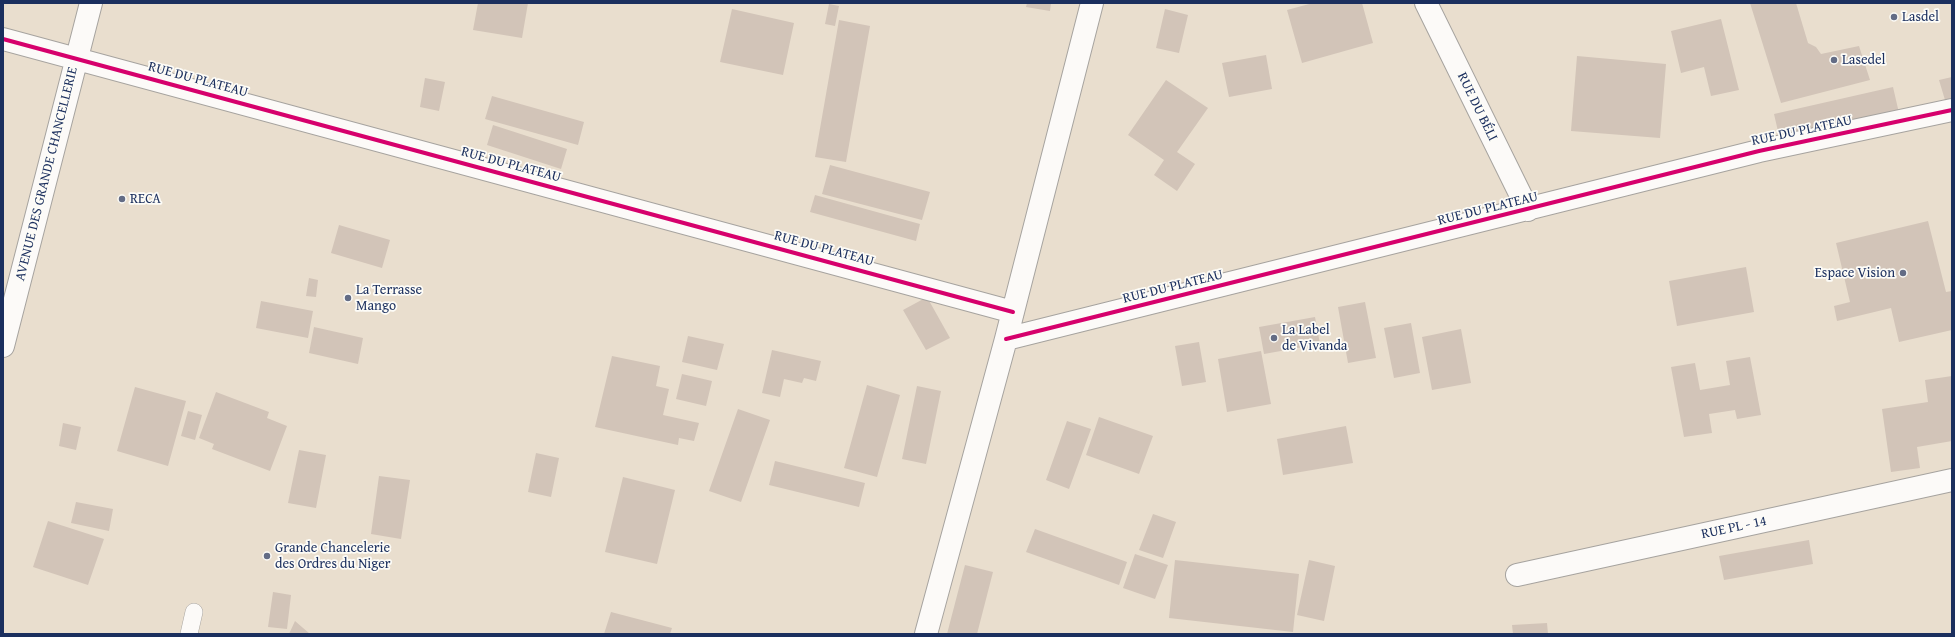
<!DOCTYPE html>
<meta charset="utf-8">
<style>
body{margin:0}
#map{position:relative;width:1955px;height:637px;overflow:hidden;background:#e9dece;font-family:"Gentium Book Plus",serif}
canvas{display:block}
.frame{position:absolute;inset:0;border:4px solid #1b2f5e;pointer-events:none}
</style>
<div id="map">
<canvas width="1955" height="637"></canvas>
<div class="frame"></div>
</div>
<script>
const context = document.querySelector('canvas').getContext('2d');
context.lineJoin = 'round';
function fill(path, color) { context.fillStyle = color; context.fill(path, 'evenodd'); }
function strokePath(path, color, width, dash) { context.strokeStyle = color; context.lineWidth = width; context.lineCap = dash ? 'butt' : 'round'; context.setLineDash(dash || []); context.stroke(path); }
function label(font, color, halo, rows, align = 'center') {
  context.font = font + ' "Gentium Book Plus",serif'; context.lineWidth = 3.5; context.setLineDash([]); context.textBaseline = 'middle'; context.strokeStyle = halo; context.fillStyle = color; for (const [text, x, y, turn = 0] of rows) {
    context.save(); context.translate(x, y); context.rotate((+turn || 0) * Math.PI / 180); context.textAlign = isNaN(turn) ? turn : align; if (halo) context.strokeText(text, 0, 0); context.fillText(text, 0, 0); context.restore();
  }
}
const building = new Path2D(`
 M478 3H528L522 38 473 30Z
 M1027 3H1051L1050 11 1026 7Z
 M1313 3H1362L1373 43 1302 63 1287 10Z
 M1750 3H1796L1808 43 1816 47 1821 54 1859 46 1870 80 1781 103Z
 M829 4 839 6 835 26 825 24Z
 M732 9 794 23 783 75 720 62Z
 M1165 9 1188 15 1179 53 1156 48Z
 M1721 19 1739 90 1711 96 1704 67 1681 73 1671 31Z
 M839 20 870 26 846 162 815 157Z
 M1266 55 1272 89 1229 97 1222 63Z
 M1577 56 1666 64 1660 138 1571 131Z
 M1952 77V98L1945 100 1939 80Z
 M425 78 445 82 439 111 420 107Z
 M1166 80 1208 108 1177 152 1195 164 1177 191 1154 175 1164 160 1128 135Z
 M1893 87 1899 113 1780 140 1774 114Z
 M492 96 584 122 578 145 485 119Z
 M493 125 567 149 561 169 487 145Z
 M830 165 930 192 922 220 822 194Z
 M815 195 920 224 916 241 810 212Z
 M1928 221 1946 292 1952 291V330L1899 342 1891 308 1837 321 1834 306 1850 302 1836 243Z
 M339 225 390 240 382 268 331 253Z
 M1746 267 1754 312 1677 326 1669 281Z
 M309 278 318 280 316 297 306 296Z
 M927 297 950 338 926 350 903 310Z
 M261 301 313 311 308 338 256 328Z
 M1365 302 1376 358 1348 363 1338 307Z
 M1315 317 1320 344 1264 354 1259 327Z
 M1411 323 1420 373 1394 378 1384 328Z
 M314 327 363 338 358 364 309 353Z
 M1461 329 1471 383 1432 390 1422 337Z
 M688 336 724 344 717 370 682 362Z
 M1199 342 1206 382 1182 386 1175 346Z
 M772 350 821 361 816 381 804 378 802 383 784 379 780 397 762 393Z
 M1261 351 1271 404 1227 412 1218 359Z
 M612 356 660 366 656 386 669 389 663 415 699 423 694 441 679 438 678 445 595 427Z
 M1750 357 1761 415 1737 419 1735 410 1709 414 1712 433 1684 437 1671 367 1695 363 1700 390 1730 385 1726 361Z
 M682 374 712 381 706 406 676 399Z
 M1952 376V441L1917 447 1920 468 1891 472 1882 409 1928 402 1925 380Z
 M867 385 900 395 877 477 844 468Z
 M917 386 941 391 926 464 902 459Z
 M135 387 186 401 168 466 117 451Z
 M216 392 269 412 267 418 287 426 270 471 212 449 214 444 199 438Z
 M738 409 770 420 741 502 709 491Z
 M188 411 202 415 195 440 181 436Z
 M1099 417 1153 436 1139 474 1086 455Z
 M1067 421 1091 429 1069 489 1046 480Z
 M63 423 81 427 76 450 59 446Z
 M1346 426 1353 463 1283 475 1277 439Z
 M299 450 326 455 316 508 288 503Z
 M536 453 559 458 551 497 528 492Z
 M775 461 865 483 859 507 769 485Z
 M379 476 410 480 401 539 371 534Z
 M623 477 675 490 657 564 605 552Z
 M76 502 113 509 109 531 71 523Z
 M1153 514 1176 522 1163 558 1139 550Z
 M48 521 104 539 88 585 33 567Z
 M1035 529 1127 562 1119 585 1026 552Z
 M1809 540 1813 564 1724 580 1719 556Z
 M1135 554 1168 565 1155 599 1123 588Z
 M1175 560 1299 574 1293 632 1169 618Z
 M1309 560 1335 566 1324 621 1297 615Z
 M965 565 993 572 977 634H947Z
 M273 592 291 595 287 629 268 627Z
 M611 612 672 628 670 634H604Z
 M295 621 310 634H289Z
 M1547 623 1548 634H1513L1512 625Z`);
const lane = new Path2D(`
 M189 634 194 612`);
const street = new Path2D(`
 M1426 3 1528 210
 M3 39 1013 312
 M1006 339 1759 151 1952 110
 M3 346 91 3
 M1517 575 1952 480
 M926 634 1006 339 1092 3`);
const cycleway = new Path2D(`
 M3 39 1013 312
 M1006 339 1759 151 1952 110`);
const markers = [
 [1894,17,4,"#636c85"],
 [1834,60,4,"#636c85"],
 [122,199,4,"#636c85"],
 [1903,273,4,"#636c85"],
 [348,298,4,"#636c85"],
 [1274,338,4,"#636c85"],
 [267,556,4,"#636c85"]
];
const poiNames = [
 ["Lasdel",1902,17],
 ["Lasedel",1842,60],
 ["RECA",130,199],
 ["Espace Vision",1895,273,"right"],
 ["La Terrasse",356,290],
 ["Mango",356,306],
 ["La Label",1282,330],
 ["de Vivanda",1282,346],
 ["Grande Chancelerie",275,548],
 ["des Ordres du Niger",275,564]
];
const streetNames = [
 ["RUE DU PLATEAU",198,80,15],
 ["RUE DU BÉLI",1477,107,64],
 ["RUE DU PLATEAU",1802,131,-12],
 ["RUE DU PLATEAU",511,165,15],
 ["AVENUE DES GRANDE CHANCELLERIE",47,174,-76],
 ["RUE DU PLATEAU",1488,209,-14],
 ["RUE DU PLATEAU",824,249,15],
 ["RUE DU PLATEAU",1173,287,-14],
 ["RUE PL - 14",1734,528,-12]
];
fill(building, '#d2c4b8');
strokePath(lane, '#a6a39f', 18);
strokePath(street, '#a6a39f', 24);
strokePath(lane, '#fcfaf8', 17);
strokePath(street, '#fcfaf8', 22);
strokePath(cycleway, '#d6006c', 4);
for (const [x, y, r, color] of markers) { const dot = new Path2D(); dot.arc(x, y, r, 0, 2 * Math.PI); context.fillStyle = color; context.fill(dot); strokePath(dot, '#fdfcf7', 1.5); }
label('14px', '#1b2f5e', '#fdfcf7', poiNames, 'left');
label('14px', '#1b2f5e', '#fdfcf7', streetNames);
</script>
